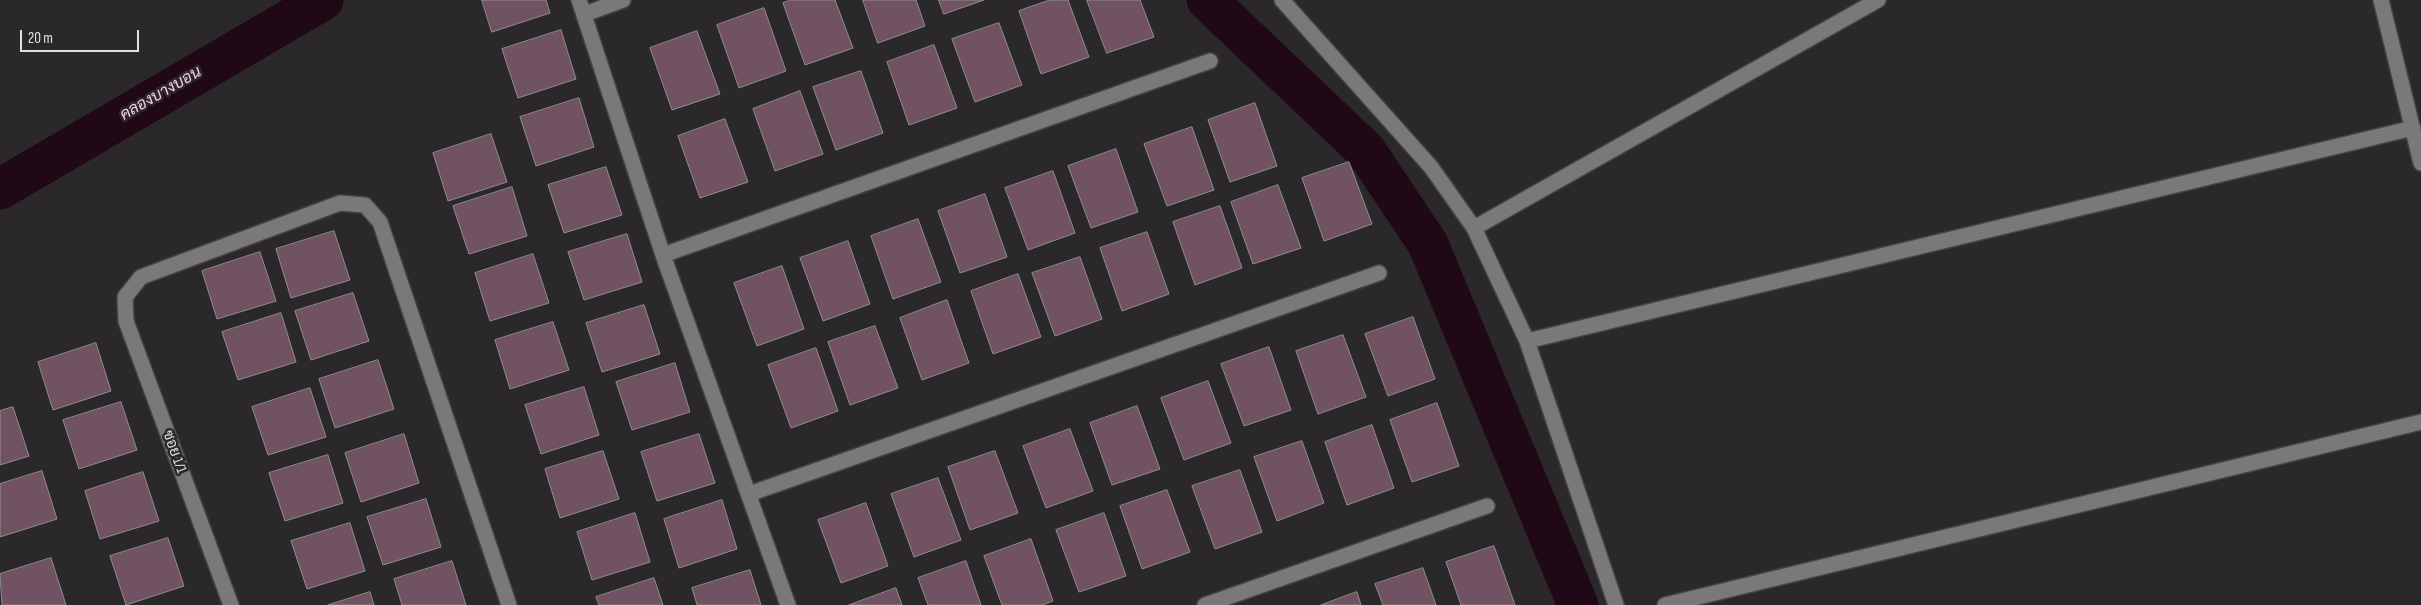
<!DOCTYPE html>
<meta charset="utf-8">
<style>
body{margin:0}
#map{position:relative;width:2421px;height:605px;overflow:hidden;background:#2b282a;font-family:"Sofia Sans Condensed",sans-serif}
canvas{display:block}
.scale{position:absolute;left:20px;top:30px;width:119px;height:22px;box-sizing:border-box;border:2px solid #e1e0e0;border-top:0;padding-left:6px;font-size:15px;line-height:18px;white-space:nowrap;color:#e1e0e0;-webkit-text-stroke:4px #2b282a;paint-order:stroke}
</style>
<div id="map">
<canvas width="2421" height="605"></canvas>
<div class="scale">20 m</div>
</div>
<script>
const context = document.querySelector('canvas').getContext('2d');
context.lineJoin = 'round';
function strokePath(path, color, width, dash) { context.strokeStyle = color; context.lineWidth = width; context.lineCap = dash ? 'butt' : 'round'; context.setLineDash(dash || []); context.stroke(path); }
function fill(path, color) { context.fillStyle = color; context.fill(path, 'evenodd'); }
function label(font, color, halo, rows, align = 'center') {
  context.font = font + ' "Sofia Sans Condensed",Sarabun,sans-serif'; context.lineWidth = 5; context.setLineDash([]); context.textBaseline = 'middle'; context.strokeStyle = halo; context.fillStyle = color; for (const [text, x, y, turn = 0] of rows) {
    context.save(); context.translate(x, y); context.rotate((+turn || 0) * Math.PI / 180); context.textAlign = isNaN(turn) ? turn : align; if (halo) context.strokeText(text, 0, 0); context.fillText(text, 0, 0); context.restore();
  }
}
const canal = new Path2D(`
 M1207 0 1366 151 1428 244 1578 605
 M0 189 323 0`);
const building = new Path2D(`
 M482 0H546L550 13 492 32Z
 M791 0H835L853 48 805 65 783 3Z
 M863 0H916L925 26 878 43Z
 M939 0H984L944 14Z
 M1050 0H1068L1089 57 1041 74 1019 11Z
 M1087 0H1140L1154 37 1107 53Z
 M764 8 786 71 739 88 717 25Z
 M999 23 1022 85 975 102 952 39Z
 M561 30 576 79 518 98 502 49Z
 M697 31 720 94 672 110 650 48Z
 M934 45 957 108 909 125 887 62Z
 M861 71 883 133 836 150 813 87Z
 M800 91 823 154 775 171 753 109Z
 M579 98 594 147 536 166 520 117Z
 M1255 103 1277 166 1230 182 1208 120Z
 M725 119 748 182 700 198 678 136Z
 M1192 127 1214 190 1167 206 1144 144Z
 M491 134 507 182 448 201 433 153Z
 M1116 149 1138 212 1091 228 1068 166Z
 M1349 162 1372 224 1324 241 1302 178Z
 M606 167 622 215 564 233 548 185Z
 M1053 171 1075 233 1028 250 1005 188Z
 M1278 185 1301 248 1253 264 1231 202Z
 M512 187 527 236 469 254 453 206Z
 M985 194 1007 257 960 273 938 211Z
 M1220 206 1242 268 1195 285 1173 222Z
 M918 219 941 282 893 299 871 236Z
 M334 231 350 280 291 298 276 249Z
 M1147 232 1169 294 1122 311 1100 248Z
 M627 234 642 282 584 300 568 252Z
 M848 241 870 304 823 321 800 258Z
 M260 252 276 301 217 319 202 271Z
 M533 254 549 303 490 321 475 273Z
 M1080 257 1102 319 1055 336 1032 273Z
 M782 266 804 329 757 346 734 283Z
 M1018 274 1041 337 993 354 971 291Z
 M353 293 369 341 311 360 295 311Z
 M947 300 969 363 922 380 900 318Z
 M644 305 660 354 602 372 586 323Z
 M281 313 296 362 238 380 222 332Z
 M1413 317 1435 379 1388 396 1365 334Z
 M553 322 569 370 510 389 495 340Z
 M875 326 898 388 850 405 828 342Z
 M1343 335 1366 397 1318 414 1296 351Z
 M96 343 111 391 53 410 38 362Z
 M1269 347 1291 410 1244 426 1221 364Z
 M816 348 838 411 791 428 768 365Z
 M378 360 394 409 335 428 319 379Z
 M675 363 690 412 632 430 616 382Z
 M1208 381 1231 443 1184 460 1161 398Z
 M584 387 599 435 541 454 525 405Z
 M310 388 326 437 268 455 252 407Z
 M121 402 137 450 79 469 63 420Z
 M1437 403 1459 466 1412 482 1390 420Z
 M1137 406 1160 469 1112 485 1090 423Z
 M13 407 29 456 0 465V411Z
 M1372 425 1394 488 1347 505 1325 442Z
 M1070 429 1093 491 1046 508 1023 446Z
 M404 434 419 483 361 502 345 453Z
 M699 434 715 483 657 501 641 452Z
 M1302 441 1324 503 1277 521 1254 457Z
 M603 451 619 499 560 518 545 469Z
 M995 451 1018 513 970 530 948 467Z
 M328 455 343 503 285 521 269 473Z
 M1240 470 1262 532 1215 549 1192 486Z
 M42 471 57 519 0 537V484Z
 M143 472 159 521 100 539 85 491Z
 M938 478 961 540 914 557 891 494Z
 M1167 490 1190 552 1142 569 1120 506Z
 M426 499 441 547 383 565 367 517Z
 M722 500 737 549 679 568 664 519Z
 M866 503 888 566 841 583 818 520Z
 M635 513 650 562 592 580 577 532Z
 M1104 513 1126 576 1079 592 1056 530Z
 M350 523 365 571 307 589 291 541Z
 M168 538 184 586 126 605 110 556Z
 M1031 539 1053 601 1042 605H1002L984 556Z
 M1494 546 1515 605H1461L1446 562Z
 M51 558 66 605H2L0 574Z
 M452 561 466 605H402L394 579Z
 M966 561 981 605H928L918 578Z
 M1423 568 1436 605H1383L1375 584Z
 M750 570 761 605H697L692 588Z
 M654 578 663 605H599L596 597Z
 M896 588 902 605H849Z
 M370 592 374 605H328Z
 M1357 592 1361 605H1321Z`);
const street = new Path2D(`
 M579 0 663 255 788 605
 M1282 0 1431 167 1474 228 1527 341 1616 605
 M2381 0 2421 163
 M585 14 623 0
 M1474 228 1878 0
 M663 255 1210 61
 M1527 341 2413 128
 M749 494 1379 273
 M231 605 126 321 125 297 141 277 340 203 365 205 380 222 509 605
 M1205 605 1487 506
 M1665 605 2421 422`);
const streetNames = [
 ["ซอย 1/1",174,452,70]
];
const waterNames = [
 ["คลองบางบอน",161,94,-30]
];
strokePath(canal, '#200816', 41);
fill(building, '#705262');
strokePath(building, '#908d8f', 1);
strokePath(street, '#454343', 18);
strokePath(street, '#7b7879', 15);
label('15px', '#e1e0e0', '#2b282a', streetNames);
label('italic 16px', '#f9cbe3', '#2b282a', waterNames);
</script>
